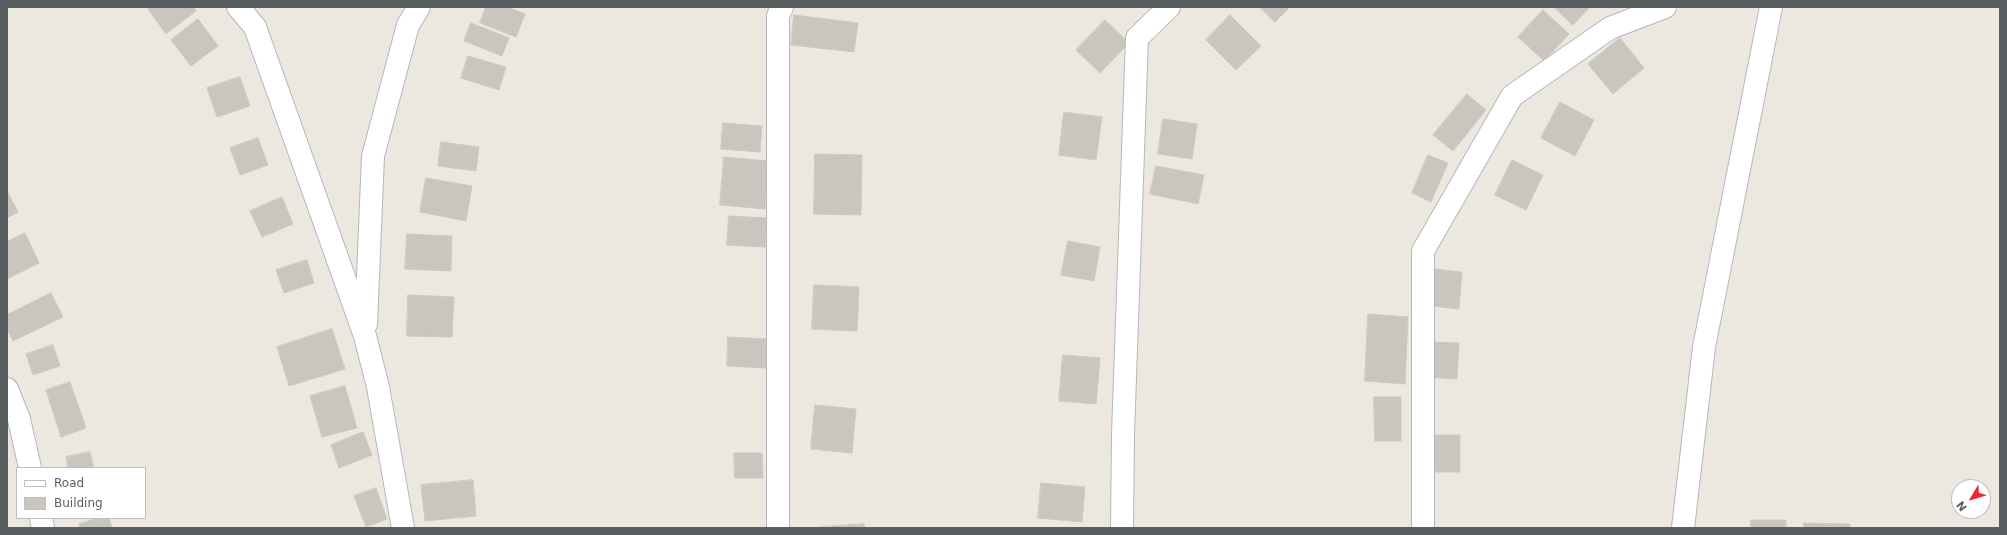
<!DOCTYPE html>
<style>
body{margin:0}
#map{position:relative;width:2007px;height:535px;overflow:hidden;background:#ece8e0;font-family:"DejaVu Sans",sans-serif}
canvas{display:block}
.frame{position:absolute;inset:0;border:8px solid #595e61;pointer-events:none}
.legend{position:absolute;left:16px;top:467px;width:130px;height:52px;box-sizing:border-box;background:#fff;border:1px solid #bdbfc0;margin:0;padding:5px 7px;list-style:none;font-size:12px;color:#595e61}
.legend li{display:flex;align-items:center;gap:8px;height:20px}
.legend b{width:20px;border:1px solid #bdbfc0}
.north{position:absolute;left:1951px;top:479px;width:40px;height:40px;box-sizing:border-box;background:#fff;border:1px solid #bdbfc0;border-radius:50%;rotate:232deg;font-size:11px;font-weight:700;line-height:16px;text-align:center;color:#595e61}
.north::after{content:'';display:block;margin:auto;width:14px;height:18px;background:#ec2633;clip-path:polygon(50% 0,100% 100%,50% 72%,0 100%)}
</style>
<div id="map">
<canvas width="2007" height="535"></canvas>
<div class="frame"></div>
<ul class="legend">
<li><b style="height:5px;background:#fff"></b>Road</li>
<li><b style="height:11px;background:#c9c5bf"></b>Building</li>
</ul>
<div class="north">N</div>
</div>
<script>
const context = document.querySelector('canvas').getContext('2d');
context.lineJoin = 'round';
function fill(path, color) { context.fillStyle = color; context.fill(path, 'evenodd'); }
function strokePath(path, color, width, dash) { context.strokeStyle = color; context.lineWidth = width; context.lineCap = dash ? 'butt' : 'round'; context.setLineDash(dash || []); context.stroke(path); }
const building = new Path2D(`
 M150 7H193L196 11 166 34 148 9Z
 M486 7H507L525 14 516 37 480 23Z
 M1260 7H1290L1275 22Z
 M1554 7H1590L1573 25Z
 M1543 10 1569 34 1544 61 1518 37Z
 M794 15 858 23 854 52 791 45Z
 M1230 15 1261 46 1236 70 1206 40Z
 M198 19 218 46 191 66 171 40Z
 M1105 20 1129 43 1100 73 1076 50Z
 M471 23 509 38 502 56 464 41Z
 M1620 38 1644 68 1613 94 1588 64Z
 M468 56 506 67 499 90 461 78Z
 M240 77 250 106 217 117 207 88Z
 M1467 94 1486 110 1453 151 1433 135Z
 M1560 102 1594 120 1575 156 1541 138Z
 M1064 112 1102 117 1096 160 1059 155Z
 M1163 119 1197 124 1192 159 1158 154Z
 M723 123 762 126 760 152 721 149Z
 M258 138 268 165 240 175 230 148Z
 M441 142 479 147 476 171 438 166Z
 M815 154 862 155 861 215 814 214Z
 M1428 155 1448 163 1431 202 1412 193Z
 M724 157 768 161 765 209 720 205Z
 M1512 160 1543 175 1526 210 1495 195Z
 M1156 166 1204 175 1198 204 1150 194Z
 M426 178 472 186 466 221 420 212Z
 M7 191 18 212 7 218Z
 M282 197 293 224 262 237 250 211Z
 M729 216 767 218 765 247 727 245Z
 M25 233 39 263 7 279V242Z
 M407 234 452 236 451 271 405 269Z
 M1068 241 1100 247 1094 281 1061 275Z
 M307 260 314 283 284 293 276 270Z
 M1435 269 1462 272 1459 309 1432 306Z
 M814 285 859 287 857 331 812 329Z
 M51 293 63 317 13 341 7 329V315Z
 M408 295 454 297 452 337 407 336Z
 M1368 314 1408 317 1405 384 1365 381Z
 M332 329 345 369 289 386 277 347Z
 M728 337 768 339 766 368 727 366Z
 M1429 342 1459 343 1457 379 1428 377Z
 M53 345 60 366 33 375 26 354Z
 M1063 355 1100 358 1096 404 1059 401Z
 M70 382 86 428 61 437 46 390Z
 M345 386 357 428 322 437 310 396Z
 M1374 397H1401V441H1375Z
 M815 405 856 409 852 453 811 449Z
 M363 432 372 455 339 468 331 445Z
 M1431 435H1460V472H1431Z
 M90 452 94 468H68L66 457Z
 M734 453H762L763 478H735Z
 M473 480 476 516 425 521 421 485Z
 M1041 483 1085 487 1082 522 1038 518Z
 M376 488 387 519 366 527 354 496Z
 M99 518H109L112 528H80L79 524Z
 M1751 520H1786V528H1751Z
 M1804 523 1850 524V528H1804Z
 M864 524 865 528H821V527Z`);
const minor = new Path2D(`
 M238 7 255 27 365 336 378 387 403 528
 M366 324 373 156 408 25 419 7
 M7 389 19 419 30 468
 M41 518 43 528
 M778 528V16L782 7
 M1122 528 1123 434 1137 38 1169 7
 M1423 528V251L1512 96 1610 28 1665 7
 M1683 528 1704 347 1771 7`);
fill(building, '#c9c5bf');
strokePath(building, '#d1c8be', 1);
strokePath(minor, '#b3b7bb', 24);
strokePath(minor, '#fff', 22);
</script>
